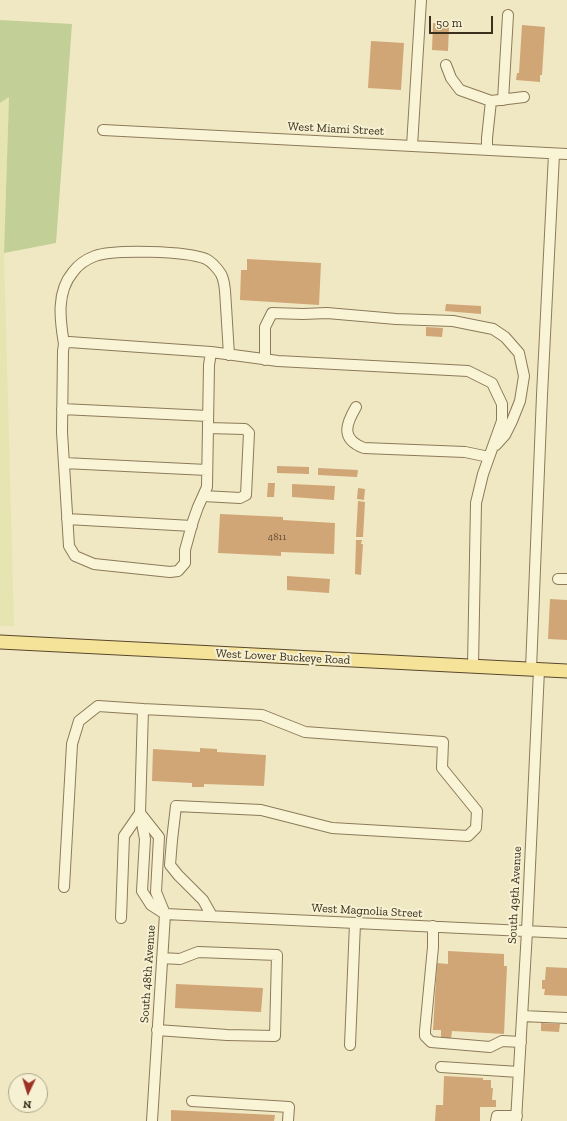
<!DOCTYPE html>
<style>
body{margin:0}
#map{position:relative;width:567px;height:1121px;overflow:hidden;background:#f0e8c3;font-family:"Zilla Slab",serif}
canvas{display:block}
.north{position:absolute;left:8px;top:1073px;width:40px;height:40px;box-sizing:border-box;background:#f7f1d3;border:1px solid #aca38a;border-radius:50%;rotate:184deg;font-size:11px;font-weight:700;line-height:16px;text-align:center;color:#3b2f1d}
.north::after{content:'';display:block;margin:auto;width:14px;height:18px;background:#9e3225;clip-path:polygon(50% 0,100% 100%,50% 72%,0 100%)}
.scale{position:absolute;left:429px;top:16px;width:64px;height:18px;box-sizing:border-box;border:2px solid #3b2f1d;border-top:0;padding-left:5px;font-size:12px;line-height:14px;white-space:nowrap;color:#3b2f1d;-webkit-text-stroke:3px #f7f1d3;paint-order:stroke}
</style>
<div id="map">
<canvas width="567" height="1121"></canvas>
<div class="north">N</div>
<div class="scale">50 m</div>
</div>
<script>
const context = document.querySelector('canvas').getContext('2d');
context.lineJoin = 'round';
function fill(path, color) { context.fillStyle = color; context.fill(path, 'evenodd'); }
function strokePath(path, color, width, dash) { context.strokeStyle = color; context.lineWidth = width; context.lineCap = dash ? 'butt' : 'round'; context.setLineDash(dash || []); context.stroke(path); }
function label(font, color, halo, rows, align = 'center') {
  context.font = font + ' "Zilla Slab",serif'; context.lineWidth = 4; context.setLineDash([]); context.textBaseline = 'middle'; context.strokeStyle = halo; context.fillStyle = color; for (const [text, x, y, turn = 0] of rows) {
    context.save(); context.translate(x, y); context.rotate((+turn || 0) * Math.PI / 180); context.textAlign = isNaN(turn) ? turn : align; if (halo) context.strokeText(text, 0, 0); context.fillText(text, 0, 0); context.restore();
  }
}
const farmland = new Path2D(`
 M9 97 4 253 14 626H0V103Z`);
const green = new Path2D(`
 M0 20 72 24 56 243 4 253 9 97 0 103Z`);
const building = new Path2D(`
 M433 23 442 24V26L449 27 448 51 432 50Z
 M522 25 545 27 542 75H540V82L516 80 517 73H519Z
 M371 41 404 43 401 90 368 88Z
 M247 259 321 263 319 305 240 300 241 270H247Z
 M446 304 481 306V314L445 311Z
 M426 327 443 328 442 337 426 336Z
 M277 466 309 467V474L277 473Z
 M318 468 358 470 357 477 318 475Z
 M268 483H275L274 497H267Z
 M292 484 335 486 334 500 292 497Z
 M358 488 365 489 364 500 357 499Z
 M358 501 365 502 363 537H356Z
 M220 514 283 517V520L335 523 334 554 281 552V556L218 553Z
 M356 540H362L361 544H363L361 575 355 574Z
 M287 576 330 579 329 593 287 590Z
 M550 599 567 600V640L548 639Z
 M200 748 217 749V752L266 755 264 786 204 784V787H192V783L152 781 153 749 200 752Z
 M448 951 504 954V966H507L504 1034 452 1031 451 1039 441 1038V1030H433L437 963 448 964Z
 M546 967 567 968V996L544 995 545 989H542V980H545Z
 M176 984 263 988 261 1012 175 1008Z
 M541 1023 560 1024 559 1032 541 1031Z
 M444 1076 483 1078V1080H491V1088H493L492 1100H496V1107H480V1121H435L436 1105H443Z
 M171 1110 275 1115 274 1121H171Z`);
const minor = new Path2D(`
 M446 65 451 78 460 90 491 101
 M503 100 508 15
 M103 130 567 154
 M412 146 421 0
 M487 150V138L491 101 524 97
 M64 344C60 320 56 292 73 272 78 265 87 259 95 256 114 249 187 251 206 259 212 262 217 268 221 274 226 283 225 296 226 306 227 323 228 339 229 355
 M211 352 69 342 64 344 63 351 62 432 69 546 75 556 94 564 170 572 178 571 185 563V550L193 521 198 507 207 487 209 365 211 352 278 361 468 371 492 383 502 404V421L483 474 476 503 473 666
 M265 360V327L272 313 303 314 327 313 396 319 453 321 493 329 505 337 519 353 524 376 520 401 512 421 505 435 496 445
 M356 407C346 424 340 439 364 448L465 452 489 457
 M62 409 208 416
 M64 463 207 470
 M203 496 240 498 246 495 249 433 245 429 208 428
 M67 519 192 526
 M558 579H567
 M531 669 542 395 554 154
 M64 887 72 744 79 721 98 706 143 709
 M212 916 203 900 178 875 170 865 172 840 176 806 261 810 332 828 468 836 476 828 477 811 442 768 443 742 305 732 262 715 143 709 140 813 145 839 142 891 151 905 165 914 567 933
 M121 918 124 836 140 813 159 837 156 892 165 914 152 1121
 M433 926V947L425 1031V1036L431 1042 490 1047 502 1041 521 1042
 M522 1016 567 1018
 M157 1030 227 1035 275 1036 277 955 198 952 180 959 162 958
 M350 1045 355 923
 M441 1067 519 1072
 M192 1101 289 1107 288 1121
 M496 1121 497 1116H517
 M516 1121 527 931 539 670`);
const major = new Path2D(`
 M0 642 567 671`);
const numberNames = [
 ["4811",277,537]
];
const streetNames = [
 ["West Miami Street",336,129,3],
 ["West Lower Buckeye Road",283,657,3],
 ["South 49th Avenue",515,895,-87],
 ["West Magnolia Street",367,911,3],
 ["South 48th Avenue",148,974,-86]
];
fill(farmland, '#e6e4b0');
fill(green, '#c2cf96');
fill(building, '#d0a677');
strokePath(minor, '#8c7a59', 12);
strokePath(major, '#59472d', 15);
strokePath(minor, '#faf4d7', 10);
strokePath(major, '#f5e399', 13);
label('10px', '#604d34', null, numberNames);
label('12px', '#3b2f1d', '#f7f1d3', streetNames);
</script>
